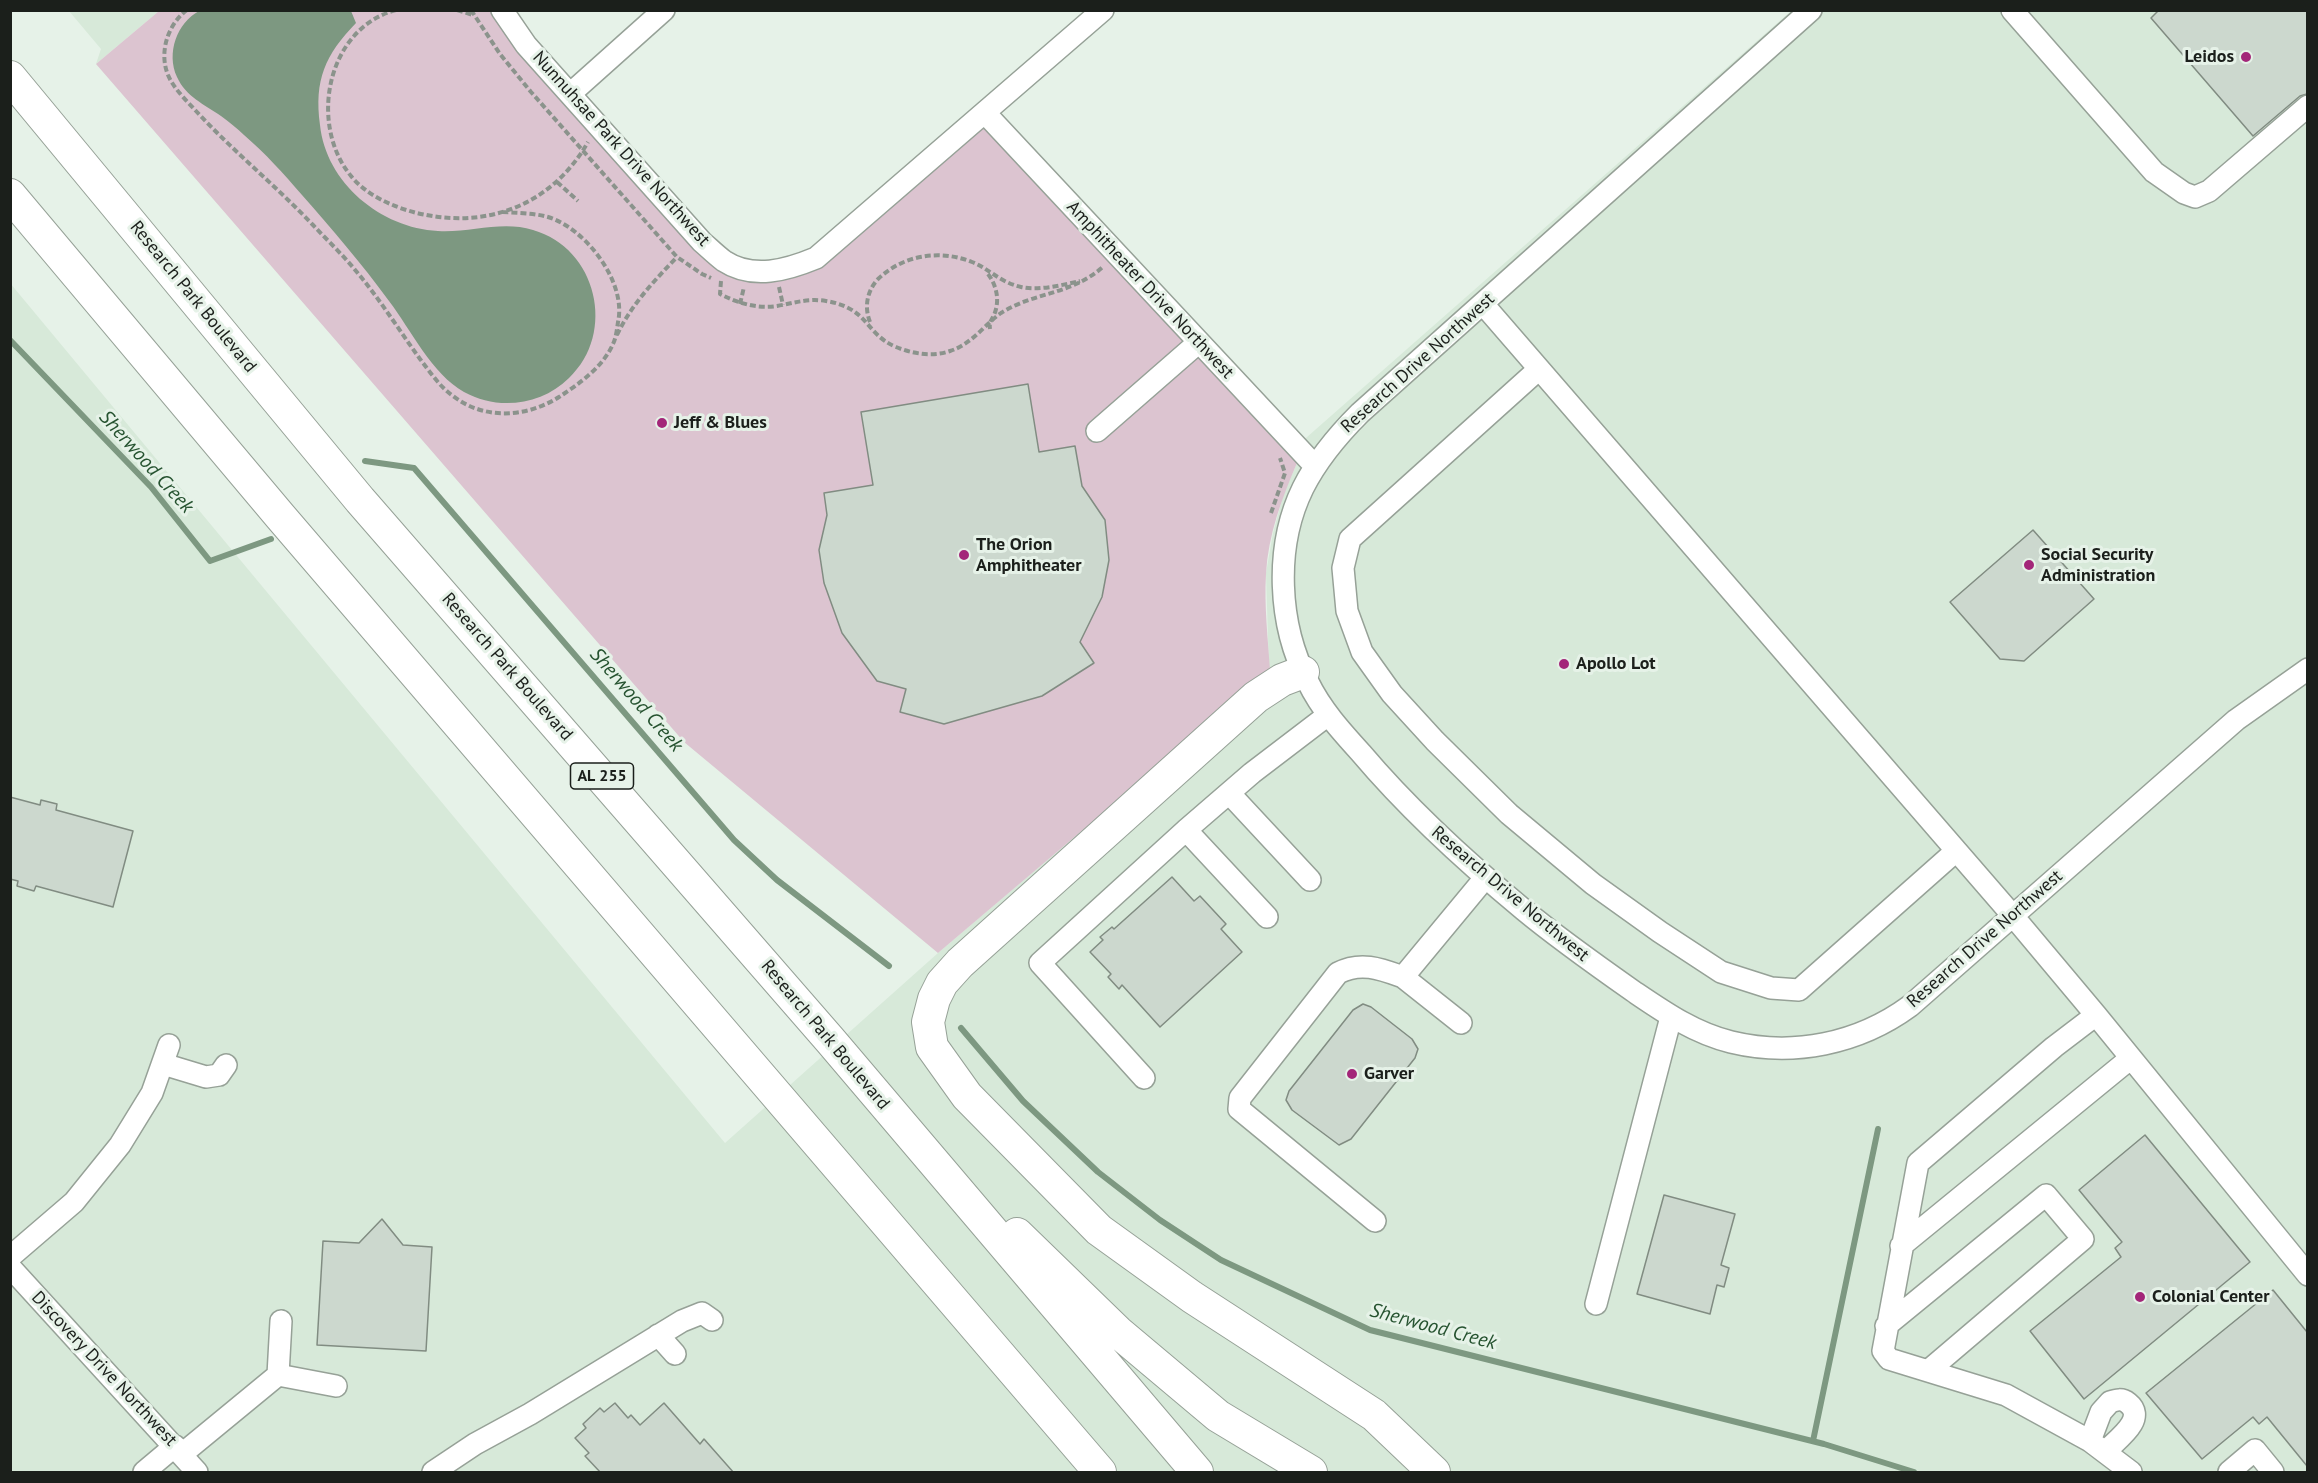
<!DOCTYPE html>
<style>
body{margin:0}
#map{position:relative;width:2318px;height:1483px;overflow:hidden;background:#e6f2e8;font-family:"PT Sans",sans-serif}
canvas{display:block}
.frame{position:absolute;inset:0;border:12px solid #1b1f1b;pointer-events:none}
</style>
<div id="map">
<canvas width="2318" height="1483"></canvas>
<div class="frame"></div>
</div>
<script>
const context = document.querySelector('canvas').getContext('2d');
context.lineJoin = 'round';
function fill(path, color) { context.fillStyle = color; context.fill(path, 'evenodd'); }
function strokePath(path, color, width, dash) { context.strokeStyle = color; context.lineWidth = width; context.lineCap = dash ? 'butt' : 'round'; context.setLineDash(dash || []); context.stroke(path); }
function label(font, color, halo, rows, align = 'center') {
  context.font = font + ' "PT Sans",sans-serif'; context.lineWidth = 6; context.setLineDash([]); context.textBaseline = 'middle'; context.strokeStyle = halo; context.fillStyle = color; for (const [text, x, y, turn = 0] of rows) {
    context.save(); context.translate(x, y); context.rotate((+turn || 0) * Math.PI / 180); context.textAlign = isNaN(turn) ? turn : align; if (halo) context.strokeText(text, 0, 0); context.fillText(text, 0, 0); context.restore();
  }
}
const built = new Path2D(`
 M69 11H159L96 64 101 49Z
 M1791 11H2307V1472H11L10 283 725 1143 938 953 1269 671 1266 573 1273 533 1283 496 1297 463 1290 452Z`);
const green = new Path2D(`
 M159 11H504L725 261 787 270 985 113 1290 452 1297 463C1282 498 1268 535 1266 574 1264 606 1268 639 1270 671L938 953 684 742 96 64Z`);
const water = new Path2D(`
 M199 11H351L356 23C325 55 314 80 320 125 326 183 381 228 438 231 470 233 502 220 533 230 597 248 617 333 569 378 542 405 498 411 464 392 432 374 411 330 389 301 362 264 332 229 302 195 284 174 265 153 244 135 237 128 229 122 221 116 204 104 186 97 177 77 166 53 177 23 199 11Z`);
const stream = new Path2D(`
 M10 340 151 487 210 561 271 539
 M365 461 414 468 734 840 777 880 889 966
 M961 1028 1023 1101 1098 1172 1160 1220 1221 1260 1370 1330 1824 1444 1914 1472
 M1813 1441 1878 1129`);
const building = new Path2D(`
 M2159 10H2307V94L2300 96 2253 136 2151 18Z
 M1028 384 1039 452 1075 446 1082 486 1105 520 1109 560 1102 597 1080 642 1094 663 1042 696 944 724 900 712 906 689 877 681 842 633 824 583 819 550 827 515 824 493 873 485 861 412Z
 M2033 530 2094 599 2024 661 2000 659 1950 602Z
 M10 797 40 805 41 800 57 804 56 810 133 831 113 907 36 886 34 891 17 886 18 881 10 879Z
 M1172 877 1194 901 1200 896 1226 924 1221 929 1242 952 1160 1027 1122 985 1119 989 1108 977 1111 974 1090 952 1103 940 1100 937 1112 927 1114 929Z
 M1363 1004 1371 1007 1412 1039 1418 1049 1415 1058 1351 1139 1339 1145 1292 1110 1286 1100 1289 1091 1353 1010Z
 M2145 1135 2250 1262 2084 1399 2030 1331 2121 1257 2115 1248 2122 1242 2079 1190Z
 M1664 1195 1735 1214 1721 1265 1729 1268 1724 1287 1717 1285 1710 1314 1637 1294Z
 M382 1219 403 1245 432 1247 426 1351 317 1345 323 1241 359 1243Z
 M2273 1290 2307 1332V1466L2267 1417 2259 1424 2253 1417 2202 1459 2146 1393Z
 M615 1403 628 1418 631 1415 640 1425 664 1403 700 1444 704 1439 734 1473H601L585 1456 589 1453 575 1438 586 1428 583 1424 600 1408 604 1412Z`);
const path = new Path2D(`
 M187 10C167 25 159 53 168 75 174 89 186 100 196 111 233 151 275 185 313 225 327 240 343 255 356 271 379 298 399 330 420 359 430 372 440 387 453 396 484 420 526 418 559 397 579 384 603 367 613 344 616 338 617 329 618 322 627 282 585 228 548 217 534 213 518 213 503 212
 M396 10C327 28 308 124 351 176 366 195 393 207 417 213 487 230 552 205 588 142
 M457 10 473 15
 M471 10 500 54 531 92 677 257 702 274 711 278
 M557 182 578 201
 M988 274C997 286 1000 301 994 315 991 321 989 322 990 329
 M721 281 720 294C738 303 756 309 777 306 794 303 808 298 826 301 869 308 865 334 896 347 913 354 933 357 950 351 972 344 983 326 1001 313 1036 291 1070 296 1104 266
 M779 287 783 305
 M740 304 744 287
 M870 322C864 307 867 291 878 279 903 255 940 249 972 262 990 269 999 282 1021 287 1039 291 1062 285 1080 281
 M617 335C631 305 654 281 677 257
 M1271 513 1285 473 1280 458`);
const minor = new Path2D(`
 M502 10 526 45 702 242C709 248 716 255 724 261 753 280 787 270 816 258L1103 10
 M1811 10 1360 413C1337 436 1317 460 1303 488 1274 547 1278 625 1308 682 1321 709 1341 731 1361 753 1410 811 1465 861 1524 910 1559 939 1596 965 1633 991 1664 1012 1694 1033 1731 1042 1793 1057 1858 1044 1910 1006L2236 720 2308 669
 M2012 10 2154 172 2184 193 2195 197 2209 191 2308 106
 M570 94 664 10
 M985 113 1315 466
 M1483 304 2013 916 2096 1015 2308 1275
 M1539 369 1350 539 1343 568 1347 611 1362 652 1392 694 1435 741 1509 814 1593 884 1660 932 1721 972 1771 988 1799 990 1956 851
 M1097 431 1199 342
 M1229 793 1310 880
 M1186 830 1267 917
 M1403 977 1461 1023
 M2096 1015 2054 1047 1918 1163 1883 1351 1889 1359 2006 1395 2090 1441 2131 1472
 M163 1064 206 1077 219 1075 226 1065
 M1144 1078 1040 963 1186 830 1252 773 1328 715
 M1375 1221 1239 1109 1240 1098 1338 973C1361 961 1381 969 1403 977L1485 878
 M1901 1246 2131 1058
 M10 1257 74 1202 120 1145 152 1093 169 1045
 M10 1267 197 1472
 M1596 1304 1671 1017
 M1886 1326 2046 1195 2083 1239 1928 1371
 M658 1335 675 1354
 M278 1375 336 1386
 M2090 1441 2101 1412 2110 1402C2116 1400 2122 1398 2128 1403 2148 1419 2116 1440 2105 1452
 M182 1454 278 1375 281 1321
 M144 1472 175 1446
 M433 1472 475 1444 530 1414 682 1321 702 1313 712 1320
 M2229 1472 2255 1450 2273 1472`);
const highway = new Path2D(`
 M10 77 360 500 830 1040 1197 1472
 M10 195 280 516 1100 1472
 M1303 672 1282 680 1256 697 960 963 942 983 934 999 928 1022 932 1047 967 1096 1099 1230 1192 1297 1374 1415 1434 1472
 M1017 1234 1118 1332 1218 1416 1311 1472`);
const markers = [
 [2246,57,6,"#a32679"],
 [662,423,6,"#a32679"],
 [964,555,6,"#a32679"],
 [2029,565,6,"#a32679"],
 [1564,664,6,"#a32679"],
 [1352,1074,6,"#a32679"],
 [2140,1297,6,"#a32679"]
];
const shields = [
 [602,776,63]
];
const shieldNames = [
 ["AL 255",602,776]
];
const poiNames = [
 ["Leidos",2234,57,"right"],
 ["Jeff & Blues",674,423],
 ["The Orion",976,545],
 ["Amphitheater",976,566],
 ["Social Security",2041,555],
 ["Administration",2041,576],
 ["Apollo Lot",1576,664],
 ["Garver",1364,1074],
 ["Colonial Center",2152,1297]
];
const streetNames = [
 ["Nunnuhsae Park Drive Northwest",621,149,48],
 ["Amphitheater Drive Northwest",1150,290,47],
 ["Research Park Boulevard",193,297,51],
 ["Research Drive Northwest",1418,363,-42],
 ["Research Park Boulevard",507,667,49],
 ["Research Drive Northwest",1510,894,40],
 ["Research Drive Northwest",1985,939,-41],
 ["Research Park Boulevard",825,1035,50],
 ["Discovery Drive Northwest",104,1369,47]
];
const waterNames = [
 ["Sherwood Creek",146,462,48],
 ["Sherwood Creek",636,700,49],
 ["Sherwood Creek",1433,1327,15]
];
fill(built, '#d7e9d9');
fill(green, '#dcc4d0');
fill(water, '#7d9881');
strokePath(stream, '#7d9881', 6);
fill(building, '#ccd8ce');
strokePath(building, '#818c82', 1.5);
strokePath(minor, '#96a197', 24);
strokePath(highway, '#96a197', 34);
strokePath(path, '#8b938c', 4, [6, 3]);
strokePath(minor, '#fff', 21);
strokePath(highway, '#fff', 32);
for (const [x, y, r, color] of markers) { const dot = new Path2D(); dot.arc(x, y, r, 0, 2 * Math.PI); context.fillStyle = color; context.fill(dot); strokePath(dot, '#e6f2e8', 2); }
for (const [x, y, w] of shields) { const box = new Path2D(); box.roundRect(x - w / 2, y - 13, w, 26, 4.5); context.fillStyle = '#e6f2e8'; context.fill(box); strokePath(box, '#1b1f1b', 1.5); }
label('bold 16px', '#1b1f1b', null, shieldNames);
label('bold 18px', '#1b1f1b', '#e6f2e8', poiNames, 'left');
label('18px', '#1b1f1b', '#e6f2e8', streetNames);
label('italic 20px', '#265330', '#e6f2e8', waterNames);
</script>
